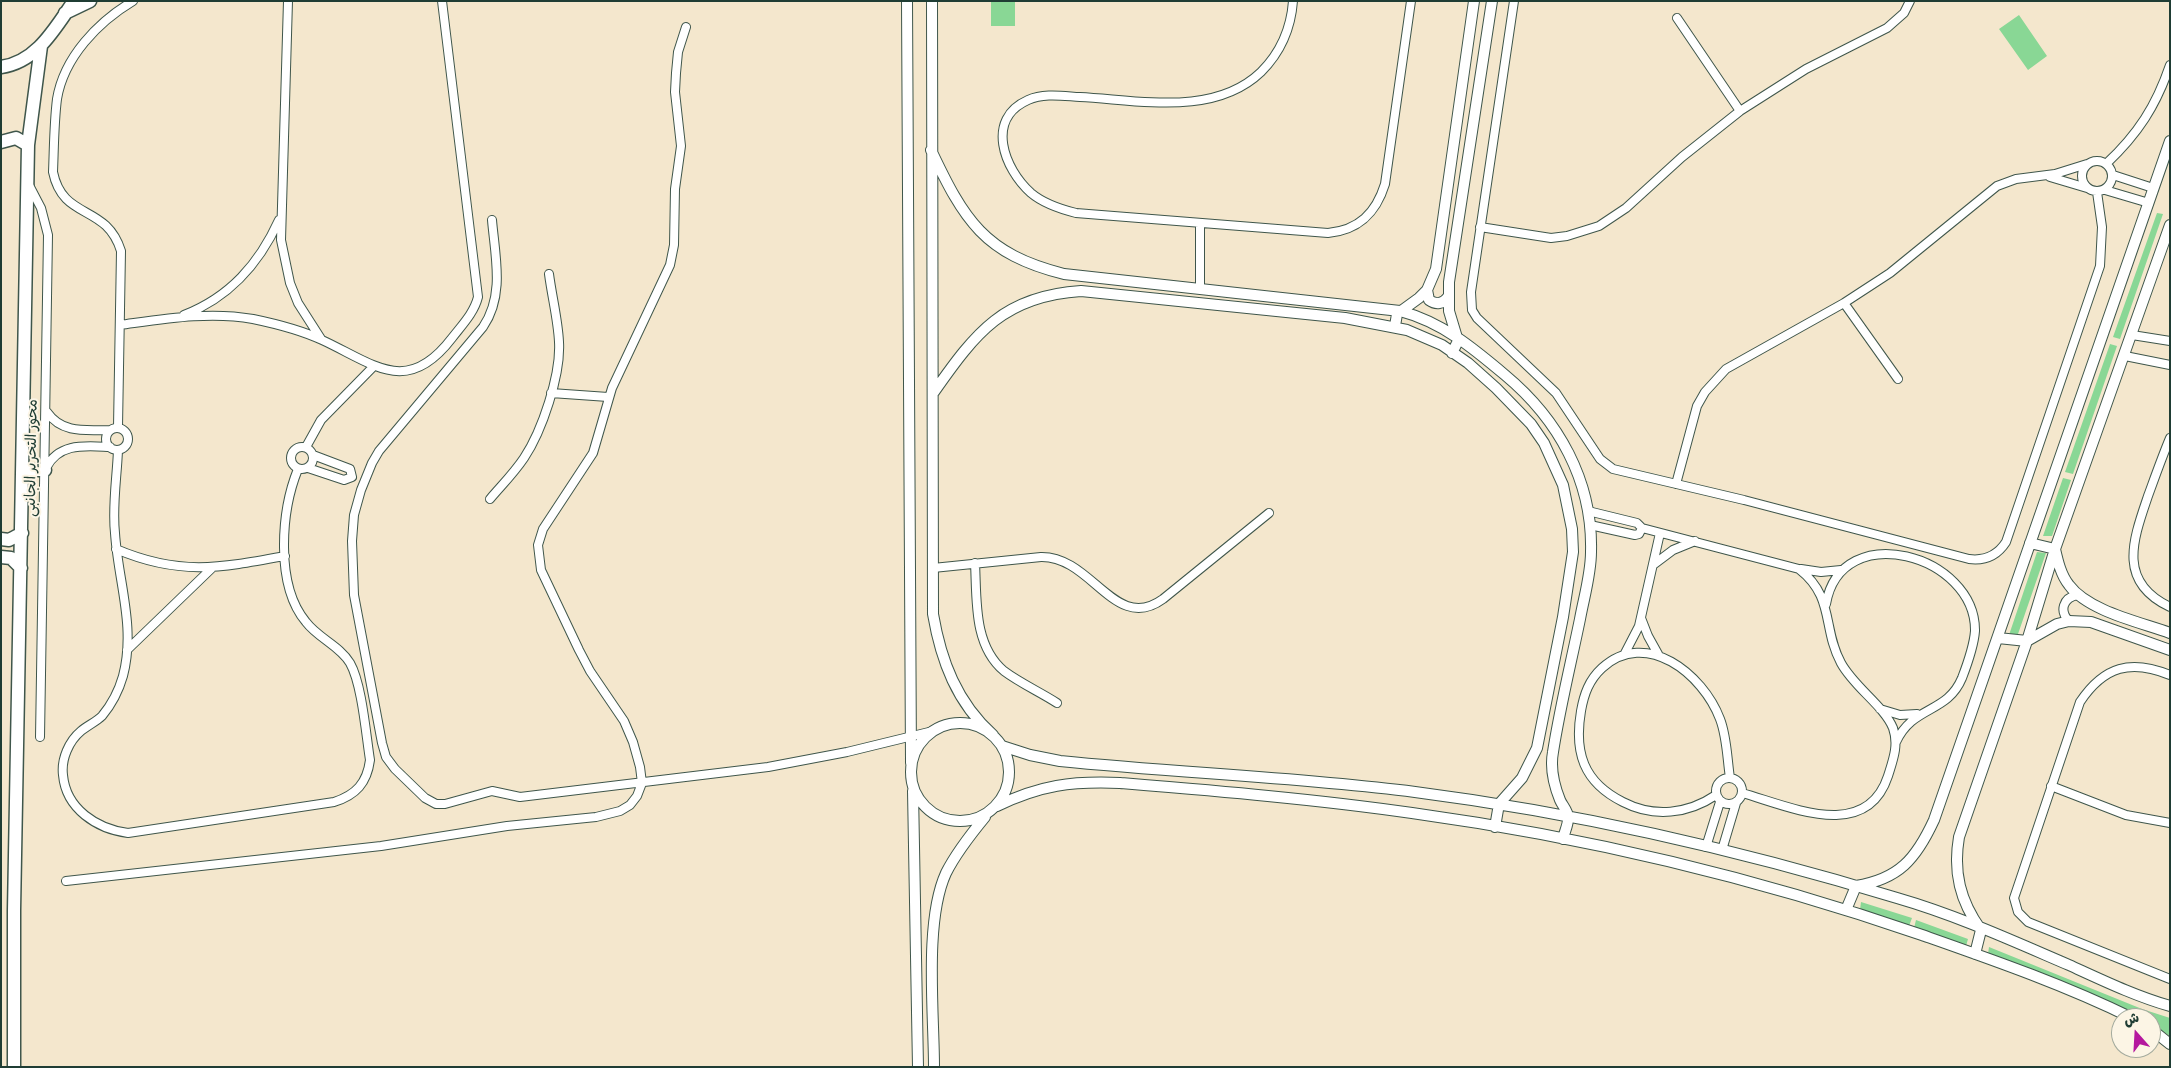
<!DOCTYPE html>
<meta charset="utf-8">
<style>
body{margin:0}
#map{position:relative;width:2171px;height:1068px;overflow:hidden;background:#f4e7cd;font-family:Pangolin,"Playpen Sans Arabic",sans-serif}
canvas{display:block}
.frame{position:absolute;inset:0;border:2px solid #1f3d34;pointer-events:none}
.north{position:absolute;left:2111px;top:1008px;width:50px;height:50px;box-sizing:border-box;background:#fcf5e5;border:1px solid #a4ab9e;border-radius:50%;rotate:341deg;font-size:14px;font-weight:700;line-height:20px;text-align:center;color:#1f3d34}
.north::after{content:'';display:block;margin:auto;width:18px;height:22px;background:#b5179e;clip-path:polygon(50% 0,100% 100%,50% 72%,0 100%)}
</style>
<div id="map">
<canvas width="2171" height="1068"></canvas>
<div class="frame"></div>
<div class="north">ش</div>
</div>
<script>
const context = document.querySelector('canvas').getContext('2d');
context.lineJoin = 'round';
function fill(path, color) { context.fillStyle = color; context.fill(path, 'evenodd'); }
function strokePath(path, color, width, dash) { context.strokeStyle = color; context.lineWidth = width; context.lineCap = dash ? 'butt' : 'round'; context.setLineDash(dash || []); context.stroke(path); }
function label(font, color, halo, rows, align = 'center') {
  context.font = font + ' Pangolin,"Playpen Sans Arabic",sans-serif'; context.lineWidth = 4; context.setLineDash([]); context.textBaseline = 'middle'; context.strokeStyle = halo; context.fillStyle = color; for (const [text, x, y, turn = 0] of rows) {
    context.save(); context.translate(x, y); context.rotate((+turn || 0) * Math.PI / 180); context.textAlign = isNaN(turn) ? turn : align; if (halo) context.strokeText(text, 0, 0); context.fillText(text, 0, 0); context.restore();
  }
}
const green = new Path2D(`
 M991 1H1015V26H991Z
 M2019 15 2047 56 2028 70 1999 29Z
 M2157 213 2163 214 2120 339 2113 337Z
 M2110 344 2117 346 2073 474 2065 472Z
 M2063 478 2071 480 2052 536H2043Z
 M2037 552 2046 553 2018 634 2009 635Z
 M1861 902 1912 918 1909 926 1860 910Z
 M1916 920 1968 939 1966 946 1914 928Z
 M1989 947 2142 1009 2170 1018V1036L2151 1024V1018H2140L2094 996 1988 954Z`);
const minor = new Path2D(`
 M288 1 281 240 290 283 298 303 321 339
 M1293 1C1291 28 1280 53 1261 72 1214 117 1139 100 1080 97 1062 96 1044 93 1028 100 985 119 1004 169 1031 193 1044 204 1060 209 1076 213L1328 233C1359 230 1376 213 1385 184L1411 1
 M1514 1 1471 292 1472 310 1477 318 1556 393 1600 459 1613 469 1744 500 1969 559C1985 561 1997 556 2006 542L2100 266 2102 227 2097 192
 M1677 18 1740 111
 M2082 176a15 15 0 1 1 30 0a15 15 0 1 1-30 0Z
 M2106 164C2138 134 2156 106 2170 65
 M2113 175 2153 188
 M2050 177 2087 188
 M29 185 41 208 48 235 40 737
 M2105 190 2149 203
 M492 220C495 256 505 295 483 327L379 451 372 463 361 490 354 515 352 541 354 595 382 743 386 757 395 769 425 798 436 804H445L492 791 520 797 768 767 847 752 933 731
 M1480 227 1551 238 1567 236 1599 226 1626 208 1682 157 1740 111 1806 69 1887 28 1904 13 1910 1
 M1200 289V223
 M1844 303 1898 379
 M184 315C230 297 259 264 279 220
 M120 325C164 319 209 311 253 319 277 324 301 330 322 340 374 364 407 397 452 338 462 325 474 313 478 297L442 1
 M2132 335 2170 341
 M2125 356 2170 365
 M551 393 608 397
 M47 412C62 434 86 430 110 430
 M118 427 121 251C106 203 63 221 53 172 54 148 54 123 57 99 64 57 98 22 133 1
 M106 439a11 11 0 1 1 22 0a11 11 0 1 1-22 0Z
 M2170 438C2162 457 2155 477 2148 496 2133 540 2117 582 2170 607
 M291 458a11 11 0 1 1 22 0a11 11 0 1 1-22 0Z
 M306 447 321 420 373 367
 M118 450C117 477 112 506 115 533 118 581 136 627 123 676 119 690 112 704 102 716 96 722 88 725 81 731 69 741 61 759 63 775 66 809 97 829 128 833L334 802C356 795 367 783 370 760 366 735 362 684 350 663 340 646 318 638 306 622 275 585 281 511 298 469
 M46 468C59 442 86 446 110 447
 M308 468 344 480 352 477 350 469 313 455
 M1676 484 1697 406 1705 392 1726 369 1844 303 1890 273 1997 186 2016 179 2055 174 2087 164
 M490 499C501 486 514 473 524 458 542 431 561 375 559 342 558 320 552 297 549 274
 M1588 511 1637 523 1642 528 1639 534 1635 535 1590 525
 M1642 528 1799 569C1835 597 1822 628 1841 663 1854 687 1884 706 1893 728 1899 745 1893 760 1888 776 1866 843 1789 806 1742 793
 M116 549C179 576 220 568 285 556
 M975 563C977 599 973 645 1004 671 1020 683 1040 692 1057 703
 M1653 565 1673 550 1695 541
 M933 568 1041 557C1092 556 1115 634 1163 599L1269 513
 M1801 569 1821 572 1841 570
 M1826 604C1841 517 1976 555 1975 631 1974 644 1967 665 1962 678 1947 714 1913 705 1896 742
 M1641 618 1648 636 1658 654
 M2069 621C2059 611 2063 598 2077 595
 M127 650 212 568
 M1624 655 1639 626 1660 533
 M2170 675C2131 659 2104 666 2080 702L2014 898 2018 912 2028 922 2170 979
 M1880 709 1900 715 1917 714
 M1716 791a13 13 0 1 1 26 0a13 13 0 1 1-26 0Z
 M2051 786 2126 815 2170 823
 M1716 795C1688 814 1654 818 1623 802 1583 782 1574 752 1581 711 1584 694 1589 680 1602 668 1646 628 1703 674 1720 719 1727 737 1727 758 1730 778
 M1706 847 1720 802
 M1722 850 1736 803
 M66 881 381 846 507 826 596 817 620 811 630 805 637 796 642 783 640 767 633 742 624 721 590 671 579 650 541 570 538 545 543 529 593 453 612 388 670 265 674 245 675 189 681 146 675 92 676 73 678 52 686 27`);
const tertiary = new Path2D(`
 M907 1 911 763
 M932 1 933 614C941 661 957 703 993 735
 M931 150C964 220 984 254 1064 274L1400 311C1442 322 1473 348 1505 375 1558 419 1593 481 1591 552 1591 574 1584 597 1580 619 1571 663 1560 707 1553 752 1550 768 1554 785 1560 800 1562 805 1568 811 1568 817 1569 823 1564 833 1563 839
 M1427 290 1429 300C1436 305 1443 304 1448 297
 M1395 326 1397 314 1419 298 1427 290 1436 269 1474 1
 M1452 353 1458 341 1449 311V282L1492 1
 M934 392C976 332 1004 296 1081 291L1345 318 1407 330 1442 345 1468 363 1496 388 1531 424 1544 443 1563 485 1572 529 1573 552 1563 617 1537 748 1522 778 1499 804 1495 827
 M2030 543 2055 549C2058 562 2061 575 2069 585 2088 611 2140 622 2170 633
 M1998 638 2027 641 2057 624 2069 621 2091 622 2170 650
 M911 772a49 49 0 1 1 98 0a49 49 0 1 1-98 0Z
 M1002 746 1030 755 1060 761C1178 773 1297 777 1415 792 1578 813 1740 850 1897 898 1956 915 2013 941 2069 965 2102 980 2135 996 2170 1006
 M913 791 918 1067
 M997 806C1041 785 1071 781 1120 783 1217 791 1315 799 1412 813 1586 837 1757 878 1922 935 1993 960 2065 985 2132 1018
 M1846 910 1856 886C1899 879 1916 859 1934 820L2170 141
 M1975 954 1981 930C1960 901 1953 872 1959 837L2027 641 2055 549 2170 225
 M2151 1029 2170 1044
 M934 1067C934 1013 924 921 946 873 956 853 971 834 985 817`);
const primary = new Path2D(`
 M65 13 90 1
 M1 67C37 62 55 28 74 1
 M1 142 16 138 28 145
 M23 470H45
 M1 539 9 540 22 533
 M1 557 11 558 21 568
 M14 1067V910L28 145 41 46`);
const streetNames = [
 ["محور التحرير الجانبى",32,458,-89]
];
fill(green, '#89d795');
strokePath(minor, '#3f564b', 10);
strokePath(tertiary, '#3f564b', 12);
strokePath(primary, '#3f564b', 15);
strokePath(minor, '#fff', 8);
strokePath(tertiary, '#fff', 10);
strokePath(primary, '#fff', 12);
label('15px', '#1f3d34', '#fcf5e5', streetNames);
</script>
